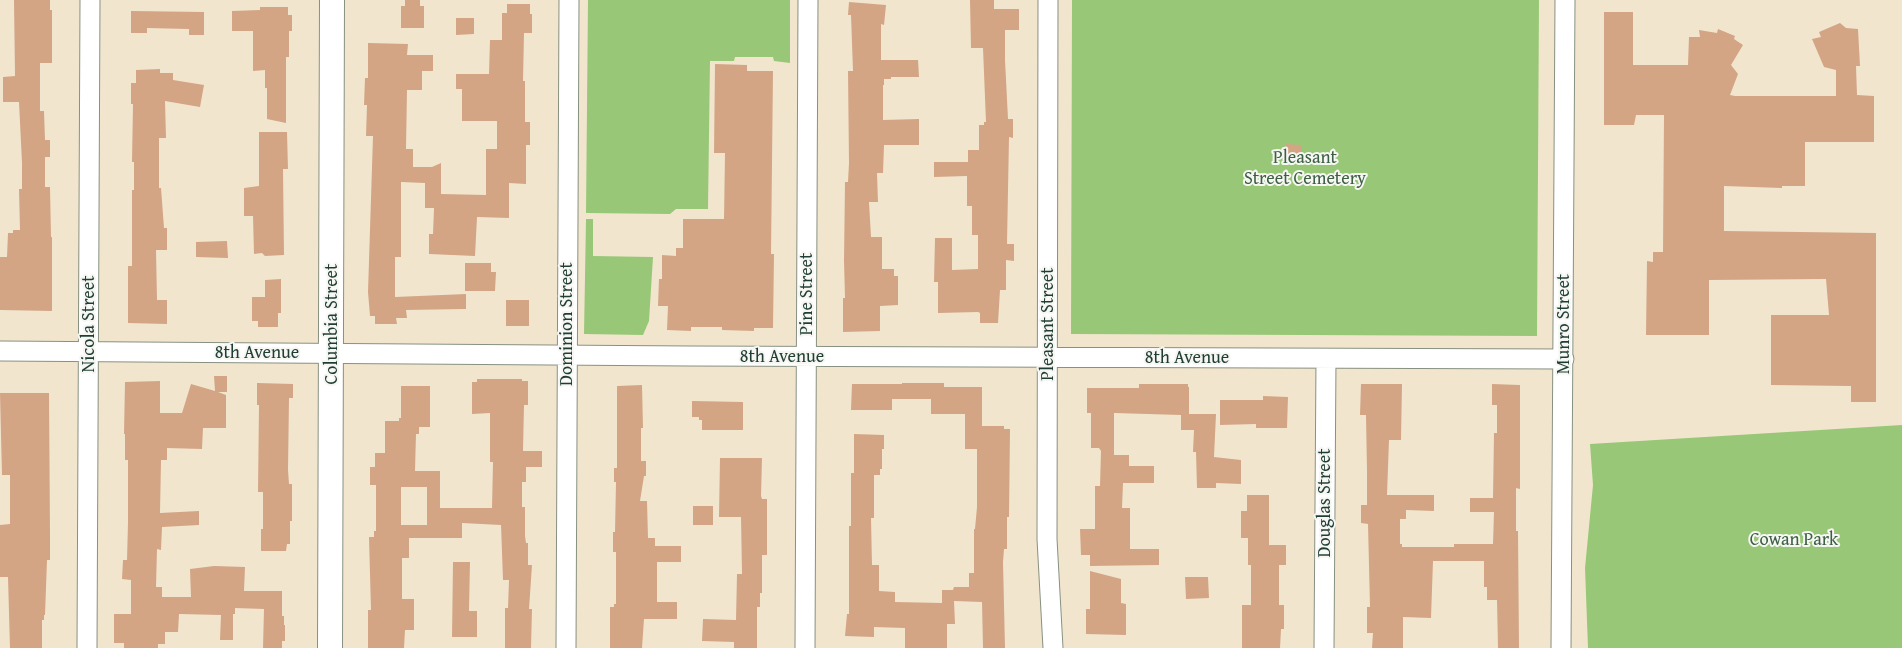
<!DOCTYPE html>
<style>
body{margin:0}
canvas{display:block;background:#f1e5ce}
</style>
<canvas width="1902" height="648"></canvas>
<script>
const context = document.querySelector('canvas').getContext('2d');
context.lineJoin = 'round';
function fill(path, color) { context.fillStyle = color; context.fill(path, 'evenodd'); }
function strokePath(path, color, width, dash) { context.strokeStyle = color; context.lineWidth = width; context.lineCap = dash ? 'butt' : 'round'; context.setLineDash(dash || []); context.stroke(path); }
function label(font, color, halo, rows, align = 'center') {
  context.font = font + ' "Gentium Book Plus",serif'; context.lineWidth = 4; context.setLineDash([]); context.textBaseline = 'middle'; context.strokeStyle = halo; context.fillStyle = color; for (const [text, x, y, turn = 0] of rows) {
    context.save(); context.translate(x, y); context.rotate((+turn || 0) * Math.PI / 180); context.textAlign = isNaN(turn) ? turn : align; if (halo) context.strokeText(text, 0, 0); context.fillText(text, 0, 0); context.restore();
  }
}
const green = new Path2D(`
 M588 0H790V63L774 61 773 57H735L734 61H710L708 209H676L670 214 586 213Z
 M1072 0H1539L1537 336 1071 334Z
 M586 219H593V256L653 257 649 321 643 335 584 334Z
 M1902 425V648H1588L1585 568 1593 485 1590 444Z`);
const building = new Path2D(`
 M14 0H50V10H52V63H40V111H44L45 140H50V157H45V187H50L51 237H52V311L0 310V257H7L8 233H13V230H20L19 189H22V163L19 102H3V77L15 76Z
 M405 0H420V6H424V28H401V6H405Z
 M970 0H994V9H1019V30H1005V60L1008 119H1013V138L1009 137 1007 244H1014V261L1006 260V290H1000L998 323H980V313L978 312 938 313V282H934L935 238H952V270L978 269V235H972V206H967V176L934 177V162H968V150H979V125H984V122H986L983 48H971Z
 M849 2 886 5 884 25 881 24V60H918L919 77H891V79H884V85H883V120L919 119V145H884L883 173H877L878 202H869L871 237H882V269H894V276H898V305L880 306V331L843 332V298H845L844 261 845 182H848L849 163 848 71H853L851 15H848Z
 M507 4H530V14H532V33H524L523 81H525V122H530V145H526V184L509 183V218L477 217 475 256 429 254V234H433L434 208H425V183L401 182V257H395V297L466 294V309L406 310 407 318H396L397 324H375V316H370L368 292 373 136H366L367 105H364L365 78H368V43L408 44 407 55H433V71H422V90H407L406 149H413V167H432L441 163V194L486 195V149H497V121H462V89H456V74H489L490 40H502V13H507Z
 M260 7H288V15H292V31H289V57H286V123L267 119V88H265V70L253 71V31H232V11L260 10Z
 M131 11 204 12V35H189V29L147 28V33H131Z
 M1604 12H1633V65H1688L1689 37H1700L1699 30 1717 33 1718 29 1735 36 1734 39 1743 45 1731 65 1738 74 1730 95 1735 96H1836V70L1824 67 1812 39 1821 37 1819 32 1840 23 1846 28 1858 29 1860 66H1856L1857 95 1874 96V142H1805V186H1782V188L1724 186V231L1876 233V402H1851V386L1771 385V315H1829L1826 279 1709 280V335H1646L1647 261 1653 262V252H1663L1664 115H1636L1634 125H1604Z
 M456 18H474V34L456 35Z
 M715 64 747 65V71H773L771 254H774L773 328H754V331L722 330V327H691V331L667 330 668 306H658L659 279H662V255L676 256V248H683V219H724L725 153H714Z
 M160 69V73H173V80L204 85 200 107 165 101 166 138H159V188H161L164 228H167V250H156L157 300H167V324L128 323V266H132V190H134V162H132L133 104H131V83H136V70Z
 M259 132H287L288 169H283L284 255 265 256 262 253 254 254 253 216H244V188L259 186Z
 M1286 144 1302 145 1301 161 1285 160Z
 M227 241 228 258 196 257V242Z
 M465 263H491V272H496L495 291H465Z
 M281 279V313H278V327H258V321H252V297H265V280Z
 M506 300H529V326H506Z
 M214 376H227V392H218L226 395V428H203L202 449 167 448V460H161L160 513 199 511V525L162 527 161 550 157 549 156 587H162V597H191L190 569 214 566 245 567 244 591H282V616H284V625H285V641H282V648H263L264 609 235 608V614H233V640H220L221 615 179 614 178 632H165V644H158V648H124V643H114V614H131V580L122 579 123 560H127L128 523V460H125V434H124L125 382 160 381V413H182L191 384 215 391Z
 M477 379H522V381H528V405H524L523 451H542V467H526V482H522V507H525V536L526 543H528V565H532L529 609H532L531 648H505V608H508L509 580H503L501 525 462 523V538H409V558H402V599H414V630H405L404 648H368V610H371L369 537H374V531H376V485H370V467H375V453H385V421H399V418H401V386H430V427H419V434H416L415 471H440V508H492L493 462H490V413L472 414V382H477ZM401 487H427V525H401Z
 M257 383 293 384V398H289L288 470 289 484H292V521H290V544H287L286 551H261V529H263V492H258L259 405H257Z
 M902 383H944V387H982V426H1004V429H1010L1009 517H1007V549H1004L1003 562 1005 648H983L982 602 954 601 955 624H947V648H905V628L874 627V637L845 636 847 614H849V526H851V473H854V434L884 435V449H882V469H880V475H874V518H871L872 565H879V591L895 592V602L942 603V590H953L954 587H969V573H974V529H975L977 507V449H965V414H931V399H892V410H851L852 384H902Z
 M1139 384H1188V387H1189V414H1216L1214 457 1241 460V484L1216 483V488H1197L1196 452H1193L1194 430H1181V415L1114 413V455H1129V466H1154V483H1123L1122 508H1130V549H1159V565L1090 566V555H1081L1080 529H1095V486H1100L1101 451 1099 448H1091V413H1087V388H1139Z
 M1361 384H1402L1401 440H1389L1387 495H1434V511L1406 510V519H1400V544H1402V547H1454V544H1493L1494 512H1470V498H1493L1494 433H1497V405H1492V384L1520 385V489L1516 488V531H1518L1519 648H1498L1497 600H1487V587H1484V561H1433L1431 618 1403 617V648H1372L1373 633H1367V607H1370L1368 524 1361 523V505H1367V471L1366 415H1360Z
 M642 385 643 428H641V461H646V476H644L640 501H647L648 538H655V546H681V562H657V602H677V619H644L642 648H610V607H614V604H616V552H613V532H615L616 482H614V468H617V386Z
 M0 393H49L50 535V560H47L45 615H44V620H42V648H10L8 577H0V525L10 524V475H2Z
 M1263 396 1288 397 1287 428H1256V424L1220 425V400H1263Z
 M692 401 743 402V430H702V420H699V417H692Z
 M720 458H762L761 496 762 499H767V555H762V593H760V607H757V648H734V642L702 641 703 619 736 620 737 574H742L741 517H719Z
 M1247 495H1269V545H1286V565H1279V605H1284V629H1281L1280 648H1242V605H1251V565H1248V538H1241V511H1247Z
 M693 506H713V525H693Z
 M453 562H470L469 611H477V637H452Z
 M1090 571 1121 579V603L1126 604V635L1086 634V609H1090Z
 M1185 577H1208L1209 598 1186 599Z`);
const minor = new Path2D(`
 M1048 0 1047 539 1053 648
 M0 351 689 356 1564 359
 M87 648 90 0
 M566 648 569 0
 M805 648 808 0
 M1324 648 1326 359
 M1561 648 1565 0`);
const major = new Path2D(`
 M330 648 332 0`);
const parkNames = [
 ["Pleasant",1305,158],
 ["Street Cemetery",1305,179],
 ["Cowan Park",1794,540]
];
const streetNames = [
 ["Pine Street",807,294,-90],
 ["Nicola Street",89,324,-90],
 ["Columbia Street",332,324,-90],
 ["Dominion Street",567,324,-90],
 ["Pleasant Street",1048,324,-90],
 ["Munro Street",1564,324,-90],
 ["8th Avenue",257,353],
 ["8th Avenue",782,357],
 ["8th Avenue",1187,358],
 ["Douglas Street",1325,503,-90]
];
fill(green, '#98c877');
fill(building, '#d3a585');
strokePath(minor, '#889181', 21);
strokePath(major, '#889181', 26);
strokePath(minor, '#fff', 19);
strokePath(major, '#fff', 24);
label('18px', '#3d6045', '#f6f6f2', parkNames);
label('18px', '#1f3d34', '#f6f6f2', streetNames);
</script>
